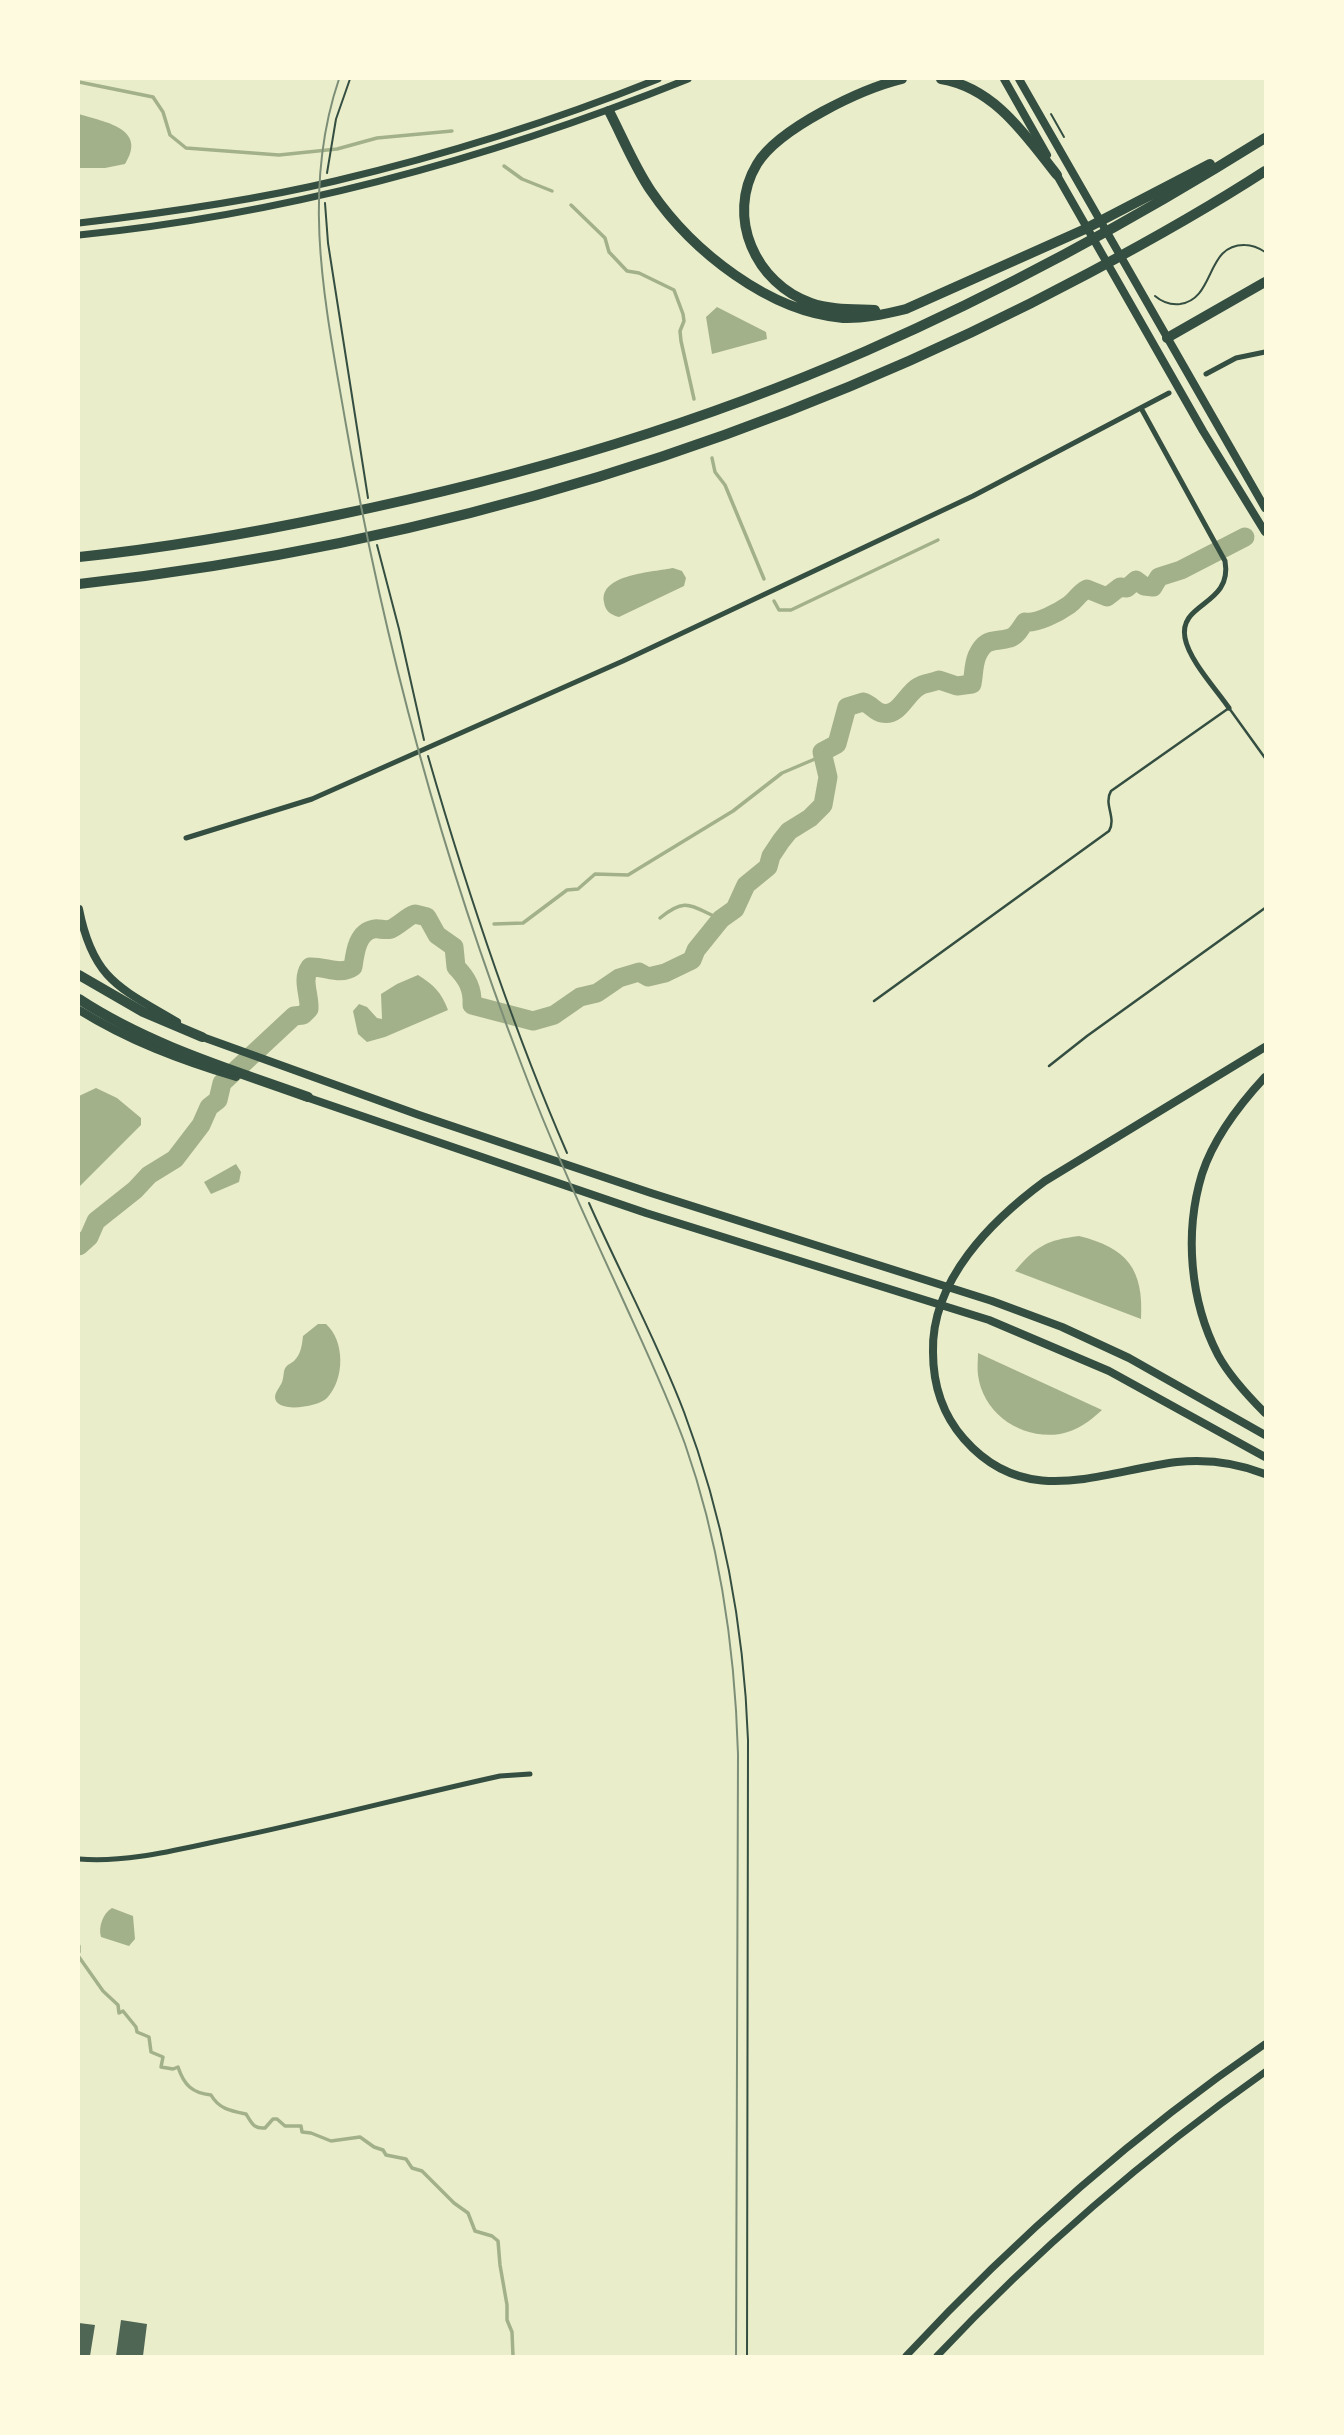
<!DOCTYPE html>
<style>
body{margin:0}
#map{position:relative;width:1344px;height:2435px;overflow:hidden;background:#e9edc9;font-family:Cabin,sans-serif}
canvas{display:block}
.frame{position:absolute;inset:0;border:80px solid #fefae0;pointer-events:none}
</style>
<div id="map">
<canvas width="1344" height="2435"></canvas>
<div class="frame"></div>
</div>
<script>
const context = document.querySelector('canvas').getContext('2d');
context.lineJoin = 'round';
function fill(path, color) { context.fillStyle = color; context.fill(path, 'evenodd'); }
function strokePath(path, color, width, dash) { context.strokeStyle = color; context.lineWidth = width; context.lineCap = dash ? 'butt' : 'round'; context.setLineDash(dash || []); context.stroke(path); }
const water = new Path2D(`
 M79 114C104 122 148 128 125 164L105 168H79Z
 M717 307 766 332 767 339 712 354 706 317Z
 M673 568 682 571 686 578 684 586 619 617C611 615 605 611 604 602 599 574 654 572 673 568Z
 M418 975C433 984 442 993 448 1010L385 1037 367 1042 358 1034 353 1011 359 1004 367 1007 377 1018 382 1019 381 994 397 984Z
 M96 1088 117 1098 141 1118V1125L79 1187V1096Z
 M236 1164 241 1172 239 1182 211 1194 204 1182Z
 M1079 1236C1127 1248 1144 1269 1141 1319L1015 1271C1036 1246 1047 1240 1079 1236Z
 M318 1324H326C345 1341 345 1379 327 1398 319 1407 275 1414 275 1397 275 1392 280 1387 282 1382 284 1378 283 1370 286 1367 288 1364 292 1363 294 1361 301 1354 302 1345 303 1336Z
 M978 1353 1102 1410C1090 1421 1077 1431 1060 1434 1022 1440 983 1414 978 1375 977 1368 978 1360 978 1353Z
 M112 1908 133 1916 135 1939 129 1946 101 1937C98 1927 103 1913 112 1908Z`);
const stream = new Path2D(`
 M79 82 153 97 163 112 170 135 186 148 279 155 337 149 377 138 452 131
 M504 166 522 179 552 191
 M571 205 605 238 609 252 627 271 639 273 674 290 683 314 684 321 680 331 681 341 694 399
 M712 458 715 472 725 485 764 579
 M774 601 779 610H791L938 540
 M660 918C688 895 692 908 721 919
 M494 924 523 923 567 890 578 889 595 874 628 875 733 811 782 773 822 756
 M79 1946V1952
 M79 1957 103 1991 118 2005 119 2013 123 2011 136 2027 137 2032 149 2037 151 2052 163 2057 161 2067 173 2069 178 2067C184 2085 192 2093 211 2095 219 2109 231 2111 246 2114 252 2123 253 2129 265 2128L273 2119H277L285 2126H301L302 2132 311 2133 331 2141 360 2137 374 2147 383 2150 386 2155 406 2159 412 2168 422 2171 454 2203 468 2213 475 2231 492 2236 498 2241 500 2265 507 2305V2320L512 2332 513 2356`);
const river = new Path2D(`
 M79 1246 89 1237 96 1221 135 1190 149 1175 175 1159 201 1125 209 1107 218 1100 222 1083 294 1016 303 1015 309 1009C310 995 301 980 310 967 325 966 340 976 353 967 355 953 357 932 374 929 380 928 384 931 391 929 400 925 406 917 415 914L427 917 437 935 454 947 456 967C467 978 473 989 472 1005L533 1021 554 1015 580 997 597 993 619 978 639 972 648 977 665 973 692 960 696 950 721 919 735 909 746 885 768 867 771 856 781 841 789 831 810 818 823 805 828 777 822 752 837 744 847 707 863 702C871 704 875 712 882 713 899 717 906 694 918 687 923 683 932 683 939 680L957 686 972 684C974 675 973 666 977 656 986 636 995 643 1010 638 1017 636 1021 627 1025 622 1037 624 1059 612 1069 605 1076 600 1079 593 1087 589L1107 597 1120 587 1127 588 1136 580 1144 586 1153 587 1159 577 1181 570 1245 537`);
const building = new Path2D(`
 M121 2320 147 2324 143 2356H116Z
 M79 2323 95 2325 90 2356H79Z`);
const path = new Path2D(`
 M1051 114 1064 137
 M327 173 336 119 350 79
 M325 203 328 243 368 498
 M1155 296C1162 302 1171 305 1180 304 1216 299 1205 244 1245 245 1253 245 1259 248 1265 252
 M377 545 399 629 424 740
 M428 756C467 891 511 1024 567 1153
 M589 1203C620 1273 657 1341 684 1412 724 1518 744 1627 748 1740L747 2356`);
const service = new Path2D(`
 M874 1001 1109 831C1117 818 1103 804 1111 791L1229 708 1265 758
 M1049 1066 1087 1036 1265 908`);
const minor = new Path2D(`
 M1206 374 1236 358 1265 352
 M1141 408 1225 561C1233 606 1178 602 1185 638 1189 660 1216 689 1229 708
 M186 838 312 799 623 661 973 496 1169 393
 M79 1859C129 1863 179 1849 228 1839 319 1820 409 1796 500 1776L530 1774`);
const tertiary = new Path2D(`
 M79 223C165 213 251 201 335 181 445 155 553 121 658 79
 M79 235C289 214 492 158 688 79
 M906 2356C1014 2240 1134 2134 1265 2044
 M937 2356C1037 2250 1146 2156 1265 2072`);
const secondary = new Path2D(`
 M1004 79 1047 155
 M1019 79 1265 508
 M1054 170 1203 431 1265 532
 M79 909C93 980 120 988 177 1022
 M79 1010C129 1041 180 1060 236 1077
 M197 1035 419 1115 651 1193 992 1301 1062 1327 1129 1358 1265 1435
 M1265 1047 1045 1181C992 1220 931 1280 933 1352 933 1384 942 1414 964 1439 1026 1510 1099 1472 1177 1462 1207 1459 1237 1463 1265 1474
 M1265 1077C1239 1105 1214 1137 1202 1174 1184 1233 1190 1301 1218 1355 1230 1377 1248 1396 1265 1413
 M303 1096 646 1213 989 1320 1109 1371 1265 1457`);
const motorway = new Path2D(`
 M941 79C995 88 1026 136 1057 175
 M609 111C623 138 634 166 651 191 692 251 769 312 843 318 864 319 886 314 906 309L1083 230 1210 164
 M875 310C854 309 831 310 811 303 756 284 725 217 757 164 779 128 861 89 902 79
 M1167 338 1265 282
 M79 557C165 548 252 533 337 515 517 478 697 425 866 351 1005 290 1137 218 1265 138
 M79 584C432 545 775 441 1089 273 1149 241 1208 208 1265 171
 M79 975 143 1012 202 1037
 M79 999C149 1045 230 1069 308 1097`);
const tram = new Path2D(`
 M339 79C300 194 326 308 346 425 384 644 442 858 522 1066 551 1143 585 1217 619 1291 642 1342 666 1392 685 1444 720 1544 735 1648 738 1754L736 2356`);
fill(water, '#a3b18a');
strokePath(stream, '#a3b18a', 3.5);
strokePath(river, '#a3b18a', 19);
fill(building, '#4f6655');
strokePath(path, '#344e41', 2);
strokePath(service, '#344e41', 2.5);
strokePath(minor, '#344e41', 5);
strokePath(tertiary, '#344e41', 7);
strokePath(secondary, '#344e41', 8);
strokePath(motorway, '#344e41', 10);
strokePath(tram, '#7c8e77', 2);
</script>
